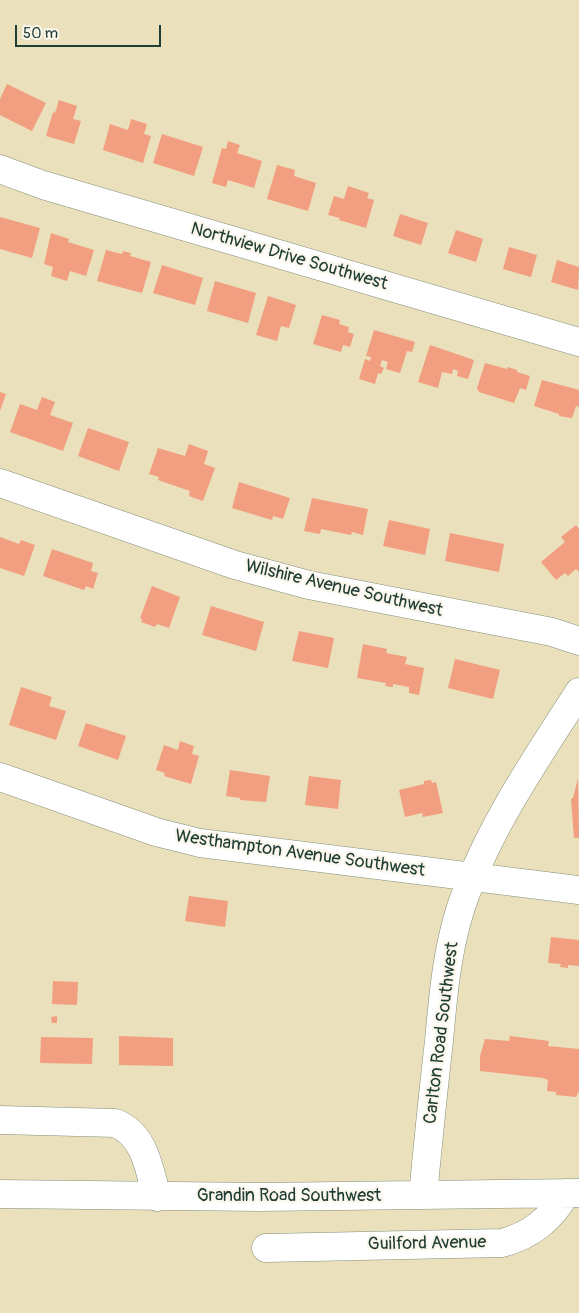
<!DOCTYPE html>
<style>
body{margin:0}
#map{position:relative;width:579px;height:1313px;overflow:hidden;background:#eae0bc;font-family:Pangolin,sans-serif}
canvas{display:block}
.scale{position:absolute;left:15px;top:25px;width:146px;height:22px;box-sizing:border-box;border:2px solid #1f3d34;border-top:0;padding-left:6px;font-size:15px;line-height:18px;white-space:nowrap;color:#1f3d34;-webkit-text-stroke:4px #fbf7ec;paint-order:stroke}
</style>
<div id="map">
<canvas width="579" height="1313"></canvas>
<div class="scale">50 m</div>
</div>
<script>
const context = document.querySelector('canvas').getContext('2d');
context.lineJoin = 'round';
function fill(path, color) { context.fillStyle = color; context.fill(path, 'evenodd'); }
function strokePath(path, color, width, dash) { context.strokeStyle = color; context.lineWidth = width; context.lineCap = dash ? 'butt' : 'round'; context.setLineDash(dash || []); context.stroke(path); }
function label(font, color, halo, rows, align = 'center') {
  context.font = font + ' Pangolin,sans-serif'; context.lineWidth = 4.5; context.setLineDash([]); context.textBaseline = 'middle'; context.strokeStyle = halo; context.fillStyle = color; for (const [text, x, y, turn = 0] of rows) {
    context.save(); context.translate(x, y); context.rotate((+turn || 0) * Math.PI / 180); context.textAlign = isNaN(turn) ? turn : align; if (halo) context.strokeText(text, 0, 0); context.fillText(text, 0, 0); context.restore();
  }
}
const building = new Path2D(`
 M7 84 46 103 32 131 0 115V99Z
 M59 100 77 106 73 119 81 121 74 144 46 136 53 112 55 113Z
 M131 119 147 124 144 134 151 136 143 163 103 150 110 124 128 130Z
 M162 134 203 147 194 176 153 163Z
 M228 141 240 145 237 153 262 161 254 188 228 180 226 187 212 183 222 148 226 149Z
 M277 165 295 170 294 176 316 183 308 211 267 199Z
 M348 186 369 193 367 198 374 200 366 228 339 220 340 218 328 215 334 196 344 199Z
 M400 214 428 223 421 245 393 236Z
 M0 217 40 228 32 258 0 249Z
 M456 230 483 239 476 262 448 253Z
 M51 233 69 239 68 242 94 250 86 276 70 271 67 281 51 276 53 267 44 264Z
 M509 247 537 255 531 277 503 269Z
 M106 250 122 254 123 251 131 253 130 256 151 262 142 293 97 281Z
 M557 260 579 267 578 290 551 282Z
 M162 265 203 278 195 305 153 293Z
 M215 281 256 293 248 323 207 311Z
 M268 296 296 305 289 328 281 326 277 341 256 335Z
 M322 315 340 320 339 324 349 327 348 332 354 334 350 347 343 345 341 352 313 344Z
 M374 330 415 342 412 352 407 351 400 373 386 369 388 362 382 360 380 366 384 368 381 374 378 373 375 384 359 379 365 359 370 361 371 357 366 356Z
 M430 345 474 360 468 379 457 376 458 371 453 369 452 374 442 372 438 388 418 382Z
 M485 363 507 369 508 367 517 370V372L530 376 526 390 520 388 514 403 479 392 477 388Z
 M542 380 579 390V407L576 406 572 418 559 416V414L534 406Z
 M0 392 6 394 0 411Z
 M42 397 55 402 50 415 73 423 63 451 10 432 20 404 37 410Z
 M88 428 129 442 119 471 78 456Z
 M189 444 208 451 204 464 215 468 203 501 189 496 190 491 158 480 159 477 149 474 158 448 185 456Z
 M239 482 290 498 283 519 273 516 272 520 232 508Z
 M312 498 368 509 363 535 352 532 351 535 321 529 320 534 304 531Z
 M389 520 430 529 425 555 383 546Z
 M576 525 579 529V572L576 569 568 576 565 573 556 580 541 562 565 542 561 537Z
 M450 533 504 544 499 572 445 561Z
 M0 537 19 544 21 540 35 545 24 576 0 568Z
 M52 549 93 563 91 571 98 573 93 589 86 586 84 590 43 576Z
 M152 586 180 597 169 628 157 624 155 627 141 622 142 619 140 618Z
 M211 606 264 622 256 651 202 635Z
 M299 631 334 638 328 668 292 661Z
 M363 644 387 649 386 653 407 657 405 664 424 668 419 695 409 693V687L393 684V687L385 686 386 683 357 678Z
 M455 659 500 670 493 699 448 688Z
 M21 687 52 697 49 706 66 711 56 740 9 725Z
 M86 723 126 736 118 760 78 746Z
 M180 741 194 746 192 754 199 756 191 784 164 776 165 773 156 770 164 745 178 750Z
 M230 770 270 776 266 802 240 800V798L226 796Z
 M309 776 341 780 338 809 305 805Z
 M578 778 579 838H574L571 799 573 798Z
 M431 780 432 783 436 782 443 813 423 817 422 813 405 817 399 790 424 784V781Z
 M189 896 228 901 225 927 185 921Z
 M551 937 579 940V966L568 965V968L560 967 561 964 548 963Z
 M53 981 78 982 77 1005 52 1004Z
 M57 1016V1023H52L51 1017Z
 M119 1036 173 1038V1066L119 1065Z
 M510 1036 549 1041 548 1046 579 1049V1091L576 1097 556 1095V1092L547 1091 548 1080 543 1078 480 1071V1056L485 1039 509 1041Z
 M41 1037 93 1038 92 1064 40 1063Z`);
const minor = new Path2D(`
 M0 169 43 185 579 342
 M0 483 235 565 309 585 552 632 579 641
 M0 777 156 832 200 843 579 890
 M0 1120 115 1123C145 1134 149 1169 157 1197
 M0 1194 260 1197 579 1193
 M423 1195C428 1144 433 1092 439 1041 443 996 447 950 461 907 488 828 535 761 579 692
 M266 1248 502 1243C532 1235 551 1219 566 1193`);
const streetNames = [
 ["Northview Drive Southwest",289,257,16],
 ["Wilshire Avenue Southwest",344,589,13],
 ["Westhampton Avenue Southwest",300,854,8],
 ["Carlton Road Southwest",442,1033,-83],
 ["Grandin Road Southwest",289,1196],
 ["Guilford Avenue",427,1244,-1]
];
fill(building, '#f29e80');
strokePath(minor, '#848e78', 29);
strokePath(minor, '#fff', 28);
label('18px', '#1f3d34', '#fbf7ec', streetNames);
</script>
